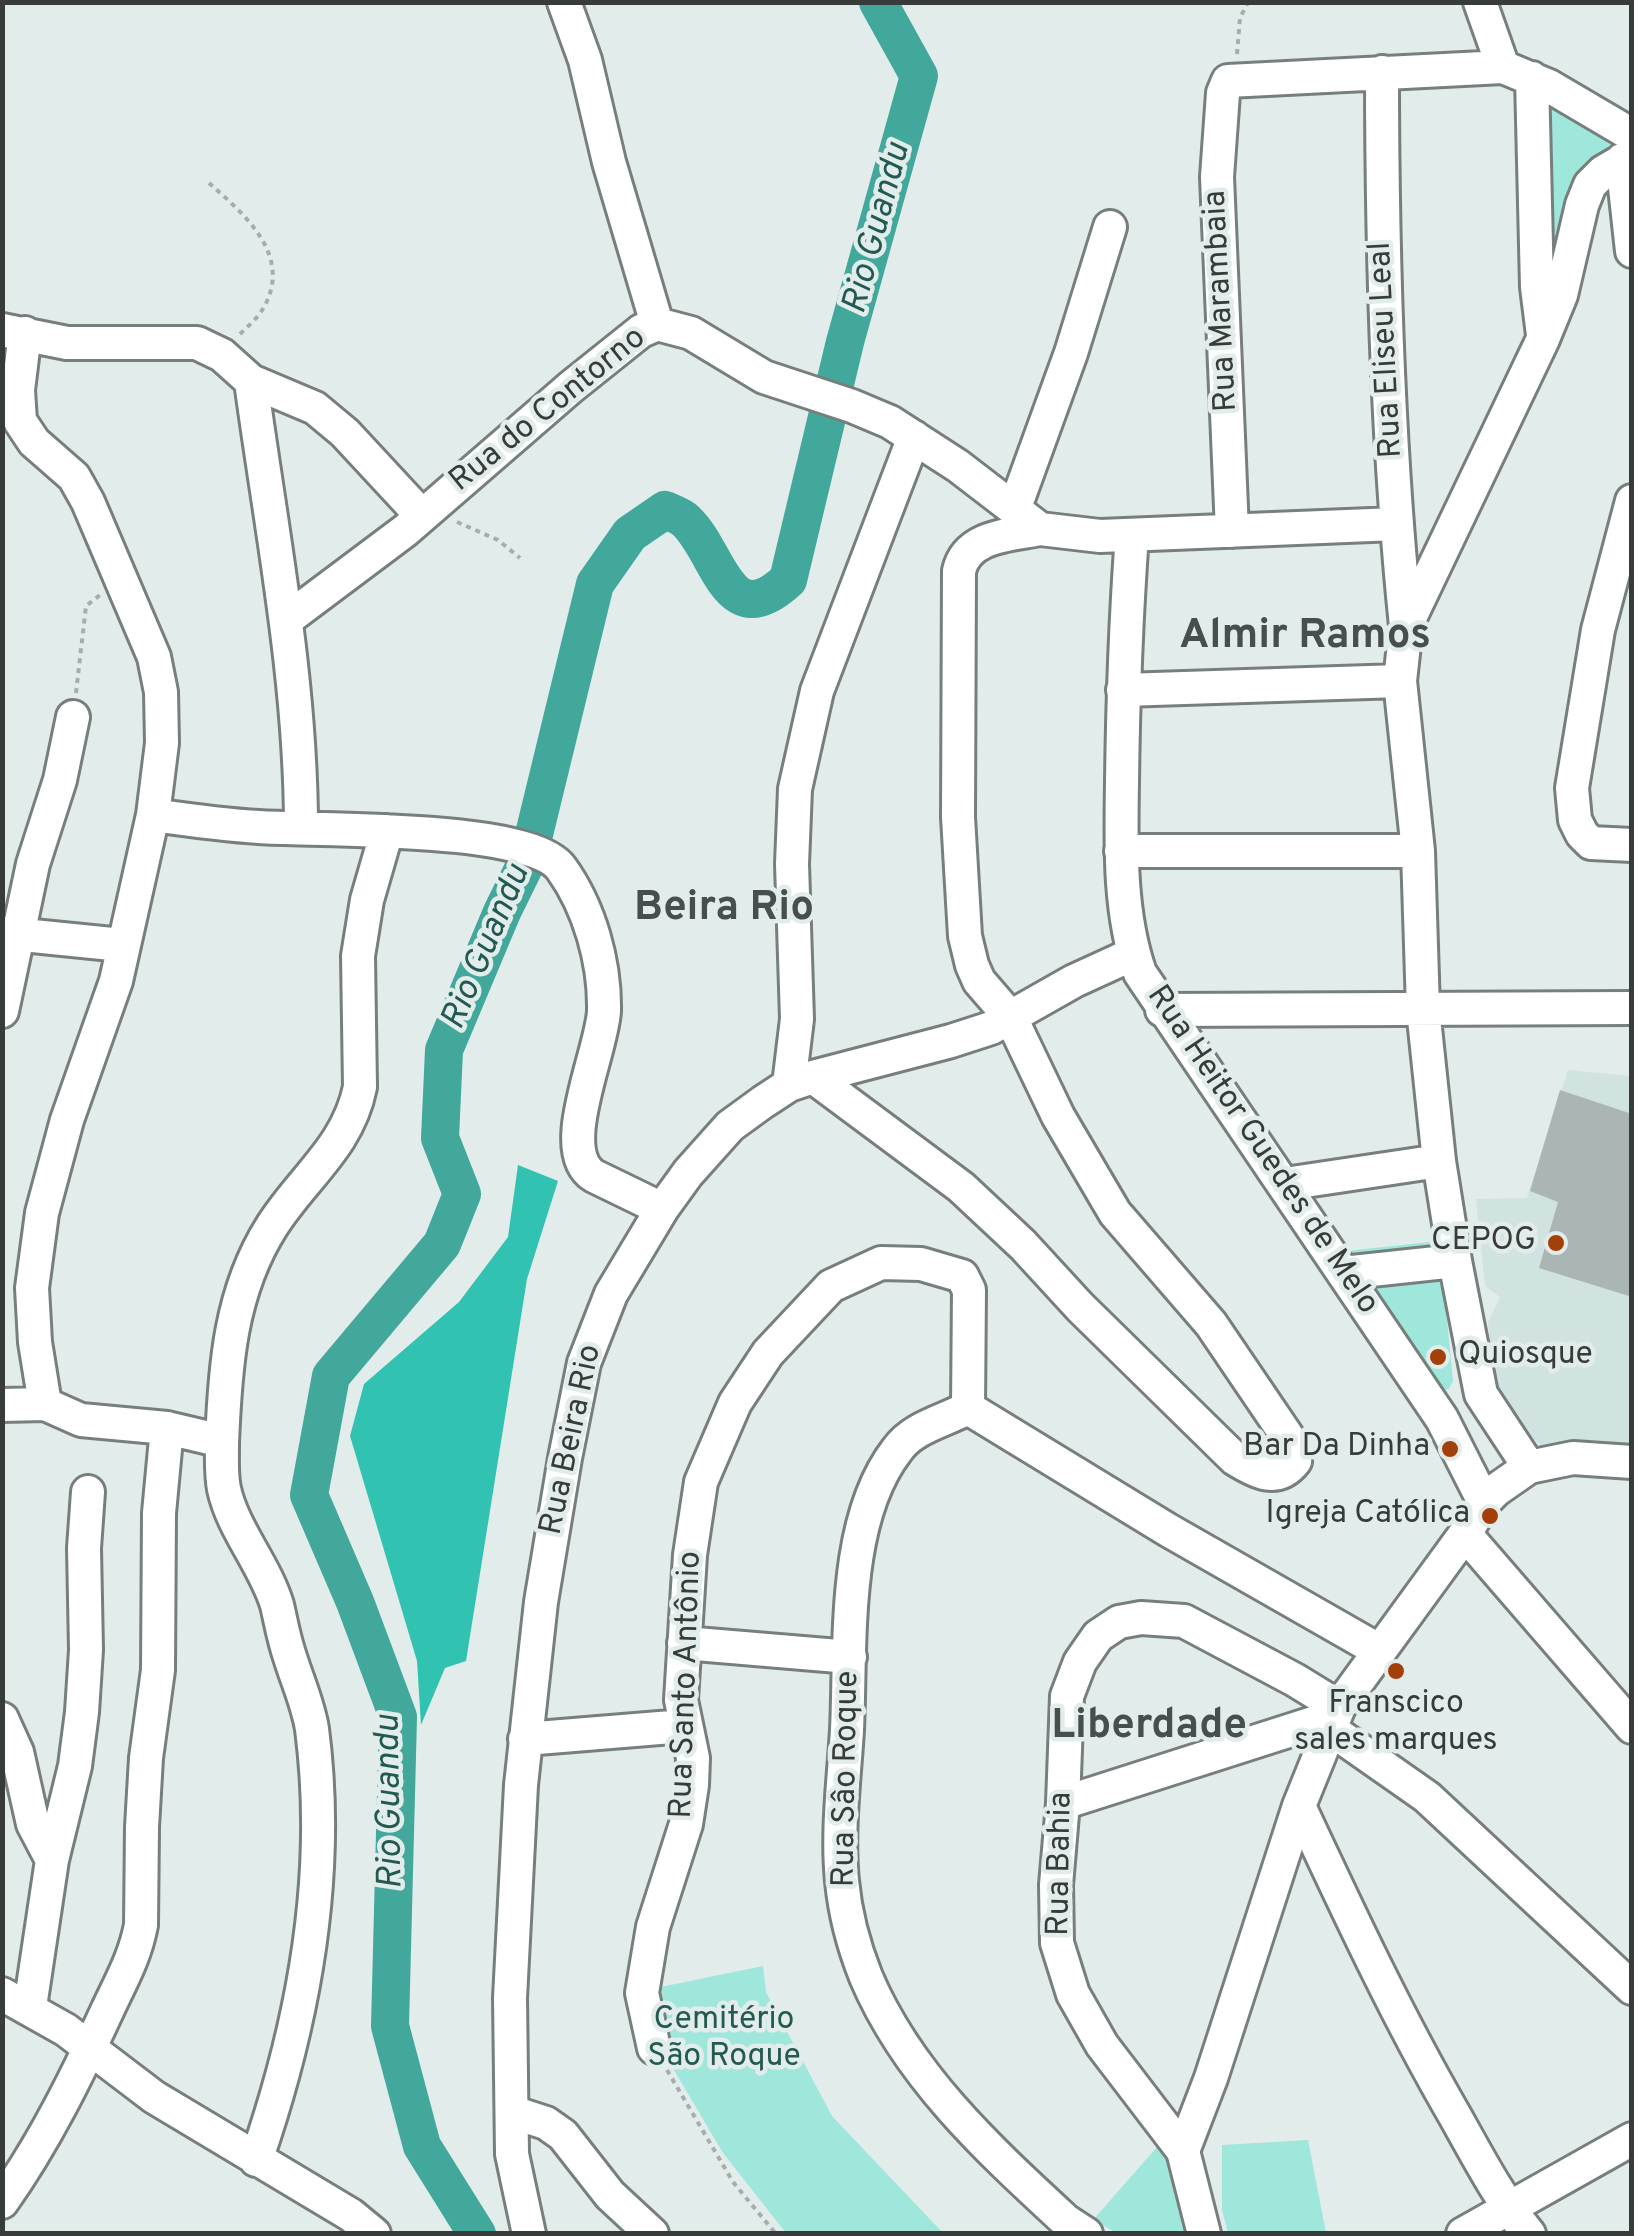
<!DOCTYPE html>
<meta charset="utf-8">
<style>
body{margin:0}
#map{position:relative;width:1634px;height:2236px;overflow:hidden;background:#e2eceb;font-family:Overpass,sans-serif}
canvas{display:block}
.frame{position:absolute;inset:0;border:5px solid #373b3a;pointer-events:none}
</style>
<div id="map">
<canvas width="1634" height="2236"></canvas>
<div class="frame"></div>
</div>
<script>
const context = document.querySelector('canvas').getContext('2d');
context.lineJoin = 'round';
function fill(path, color) { context.fillStyle = color; context.fill(path, 'evenodd'); }
function strokePath(path, color, width, dash) { context.strokeStyle = color; context.lineWidth = width; context.lineCap = dash ? 'butt' : 'round'; context.setLineDash(dash || []); context.stroke(path); }
function label(font, color, halo, rows, align = 'center') {
  context.font = font + ' Overpass,sans-serif'; context.lineWidth = 9; context.setLineDash([]); context.textBaseline = 'middle'; context.strokeStyle = halo; context.fillStyle = color; for (const [text, x, y, turn = 0] of rows) {
    context.save(); context.translate(x, y); context.rotate((+turn || 0) * Math.PI / 180); context.textAlign = isNaN(turn) ? turn : align; if (halo) context.strokeText(text, 0, 0); context.fillText(text, 0, 0); context.restore();
  }
}
const built = new Path2D(`
 M1568 1070 1631 1076V1455L1543 1447 1515 1423 1495 1387 1488 1322 1500 1297 1485 1286 1476 1199 1527 1198Z`);
const green = new Path2D(`
 M1549 100 1619 135C1582 170 1569 224 1550 271Z
 M1439 1241 1453 1381 1449 1389 1437 1391 1346 1251Z
 M763 1966 766 1992 832 2116 943 2233H786L723 2153 668 2060 656 1988Z
 M1164 2139 1188 2233H1117L1093 2220Z
 M1308 2140 1326 2233H1228L1222 2210V2145Z`);
const forest = new Path2D(`
 M518 1165 558 1181 527 1279 466 1661 445 1668 421 1725 417 1661 350 1436 364 1384 459 1302 508 1237Z`);
const river = new Path2D(`
 M477 2234 422 2146 390 2026 398 1717 355 1602 309 1495 331 1376 442 1244 462 1194 440 1138 444 1050 502 912 528 859 595 584 630 534 665 510C672 513 681 516 686 521 720 553 727 636 788 580L845 342 919 76 878 2`);
const building = new Path2D(`
 M1560 1090 1632 1114V1297L1539 1268 1558 1202 1530 1191Z`);
const path = new Path2D(`
 M1237 54 1240 18 1248 2
 M209 183C244 214 293 255 264 307 258 318 247 327 238 336
 M457 522 498 540 520 558
 M76 693 86 606 100 595
 M667 2070 733 2182 776 2234`);
const minor = new Path2D(`
 M564 2 585 60 609 162 657 324
 M1480 2 1503 67
 M1382 72C1382 257 1387 442 1406 626
 M1532 78 1537 287 1543 335
 M1622 160 1632 251
 M2 330 67 343H197L222 355 251 381 315 408 345 433 422 516
 M25 333 18 390 20 421 34 442 74 477 88 502 154 657 161 692 162 743 153 815 116 981 67 1120 42 1213 32 1288 35 1342 45 1404
 M251 381C271 529 301 678 301 828
 M1632 501 1598 630 1572 788 1575 820 1582 834 1591 843 1632 845
 M1014 510 1071 353 1110 227
 M1232 531 1217 177 1223 93 1228 81 1503 67 1549 86 1632 135
 M1132 535C1126 617 1123 699 1122 782 1121 845 1119 913 1140 973L1442 1419 1484 1502
 M286 620 406 530 571 387 641 331 657 324 691 333 764 377 852 406 890 422 958 466 1040 529 1100 536 1396 524
 M1123 690 1400 681
 M153 815C188 820 223 825 259 827 316 831 529 825 561 868 590 908 605 963 604 1011 602 1052 554 1151 594 1176L662 1209
 M1121 851H1418
 M3 933 122 945
 M1162 1010 1632 1008
 M2 1011 33 864 60 780 73 717
 M813 1077 961 1187 1023 1245 1080 1307 1235 1459C1256 1472 1277 1484 1295 1461L1287 1436 1211 1324 1115 1213 1058 1116 1011 1018 979 981 972 965 965 936 958 817 959 571C967 535 1011 535 1040 529
 M789 1085 797 1019 792 864 795 789 817 691 914 437
 M1285 1184 1439 1161
 M1343 1273 1455 1261
 M2 1405 45 1404 81 1420 167 1428 222 1441
 M968 1408C944 1421 913 1427 897 1450 842 1521 851 1644 847 1730 844 1779 837 1832 842 1881 845 1913 854 1947 866 1977 908 2076 989 2150 1066 2221L1086 2234
 M968 1408 1168 1530 1378 1650
 M1529 1467 1481 1394 1455 1261 1439 1161 1423 1009 1418 851 1400 681 1406 626 1543 339 1561 295 1582 205 1590 185 1603 172 1632 155
 M1465 1534 1632 1727
 M684 1643 850 1657
 M2 1719 17 1752 33 1824 52 1860
 M1330 1729 1427 1797 1632 1988
 M525 1739 684 1726
 M1063 1803 1335 1716
 M1299 1806C1348 1911 1397 2016 1455 2116 1478 2157 1499 2198 1529 2234
 M2 1994 66 2030 154 2097 351 2215 374 2234
 M30 2007 52 1860 75 1766 82 1712 86 1650 84 1548 88 1492
 M654 2048 642 1993 653 1927 686 1824 692 1785 693 1758 681 1700 690 1555 701 1482 735 1403 768 1353 831 1286 881 1263 921 1264 962 1276 969 1290 968 1408
 M512 2112 546 2123 563 2135 610 2195 652 2234
 M1183 2151 1211 2078 1299 1806 1339 1707 1465 1534 1484 1502 1496 1490 1529 1467 1573 1458 1632 1462
 M256 2160C304 2022 331 1875 312 1729 308 1704 297 1680 290 1657 284 1640 281 1622 277 1605 265 1565 233 1530 224 1489 221 1474 222 1458 222 1443 225 1367 230 1292 272 1226 303 1177 348 1147 360 1087L358 956 367 900 387 831
 M2 2202C44 2143 77 2076 107 2011 121 1981 135 1957 141 1925L142 1827 146 1758 158 1670 159 1513 167 1428
 M529 2234 512 2154 510 1998 521 1785 541 1602 565 1458 584 1363 611 1294 662 1209 688 1173 730 1126 763 1102 789 1085 813 1077 951 1041 991 1028 1074 981 1133 954
 M1204 2234 1183 2151 1102 2045 1073 1994 1057 1943 1056 1885 1063 1803 1067 1696 1080 1662 1098 1636 1119 1622 1141 1618 1184 1621 1295 1680 1339 1707
 M1463 2234 1632 2139`);
const markers = [
 [1556,1243,10,"#a34009"],
 [1438,1357,10,"#a34009"],
 [1450,1449,10,"#a34009"],
 [1490,1516,10,"#a34009"],
 [1396,1671,10,"#a34009"]
];
const streetNames = [
 ["Rua Marambaia",1223,301,-93],
 ["Rua Eliseu Leal",1388,350,-93],
 ["Rua do Contorno",549,411,-39],
 ["Rua Heitor Guedes de Melo",1261,1151,56],
 ["Rua Beira Rio",573,1440,-78],
 ["Rua Santo Antônio",688,1685,-88],
 ["Rua Sâo Roque",848,1779,-89],
 ["Rua Bahia",1062,1864,-89]
];
const poiNames = [
 ["CEPOG",1536,1243],
 ["Quiosque",1458,1357,"left"],
 ["Bar Da Dinha",1430,1449],
 ["Igreja Católica",1470,1516],
 ["Franscico",1396,1706,"center"],
 ["sales marques",1396,1743,"center"]
];
const parkNames = [
 ["Cemitério",724,2022],
 ["São Roque",724,2059]
];
const waterNames = [
 ["Rio Guandu",879,229,-75],
 ["Rio Guandu",488,948,-67],
 ["Rio Guandu",392,1802,-91]
];
const districtNames = [
 ["Almir Ramos",1305,639],
 ["Beira Rio",724,911],
 ["Liberdade",1149,1729]
];
fill(built, '#d0e3e0');
fill(green, '#9fe6db');
fill(forest, '#32c2b2');
strokePath(river, '#42a89b', 38);
fill(building, '#abb5b3');
strokePath(minor, '#777f7e', 38);
strokePath(path, '#a6aead', 4, [5, 5]);
strokePath(minor, '#fff', 32);
for (const [x, y, r, color] of markers) { const dot = new Path2D(); dot.arc(x, y, r, 0, 2 * Math.PI); context.fillStyle = color; context.fill(dot); strokePath(dot, '#e2eceb', 4); }
label('32px', '#373b3a', '#e2eceb', streetNames);
label('32px', '#373b3a', '#e2eceb', poiNames, 'right');
label('32px', '#235b53', '#e2eceb', parkNames);
label('italic 35px', '#225a53', '#e2eceb', waterNames);
label('bold 42px', '#474f4e', '#e2eceb', districtNames);
</script>
